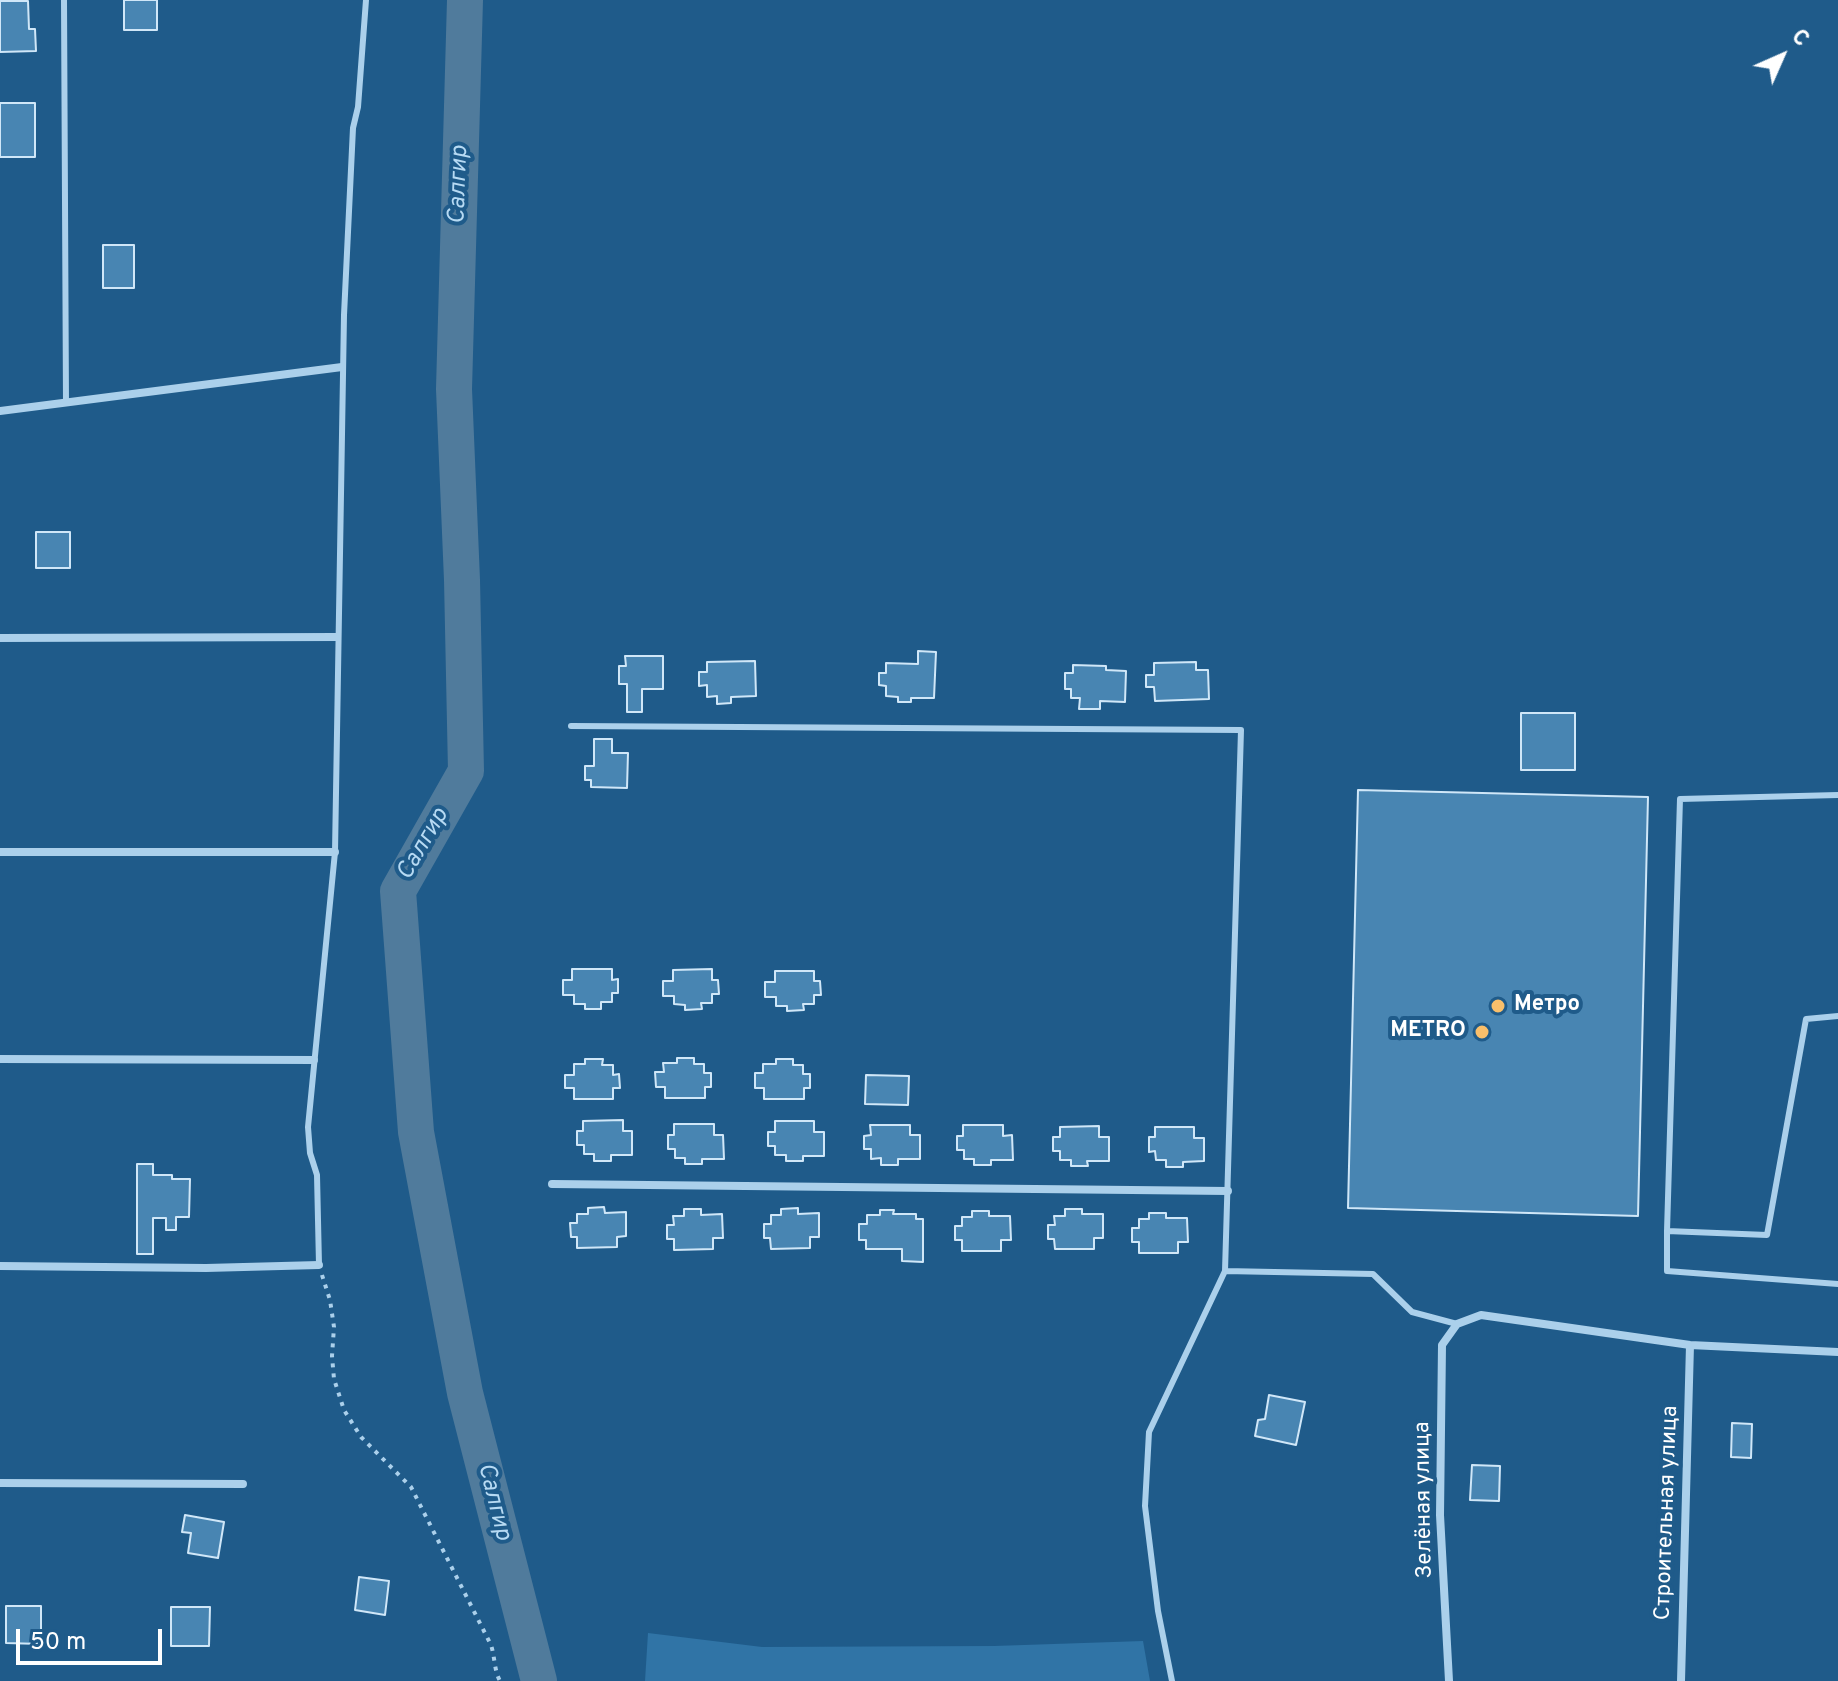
<!DOCTYPE html>
<meta charset="utf-8">
<style>
body{margin:0}
#map{position:relative;width:1838px;height:1681px;overflow:hidden;background:#1f5b8a;font-family:Overpass,sans-serif}
canvas{display:block}
.north{position:absolute;left:1742px;top:16px;width:80px;height:80px;-webkit-text-stroke:6px #1f5b8a;paint-order:stroke;rotate:45deg;font-size:22px;font-weight:700;line-height:32px;text-align:center;color:#fff}
.north::after{content:'';display:block;margin:auto;width:28px;height:36px;background:#fff;clip-path:polygon(50% 0,100% 100%,50% 72%,0 100%)}
.scale{position:absolute;left:16px;top:1629px;width:146px;height:36px;box-sizing:border-box;border:4px solid #fff;border-top:0;padding-left:10px;font-size:24px;line-height:28px;white-space:nowrap;color:#fff;-webkit-text-stroke:6px #1f5b8a;paint-order:stroke}
</style>
<div id="map">
<canvas width="1838" height="1681"></canvas>
<div class="north">С</div>
<div class="scale">50 m</div>
</div>
<script>
const context = document.querySelector('canvas').getContext('2d');
context.lineJoin = 'round';
function fill(path, color) { context.fillStyle = color; context.fill(path, 'evenodd'); }
function strokePath(path, color, width, dash) { context.strokeStyle = color; context.lineWidth = width; context.lineCap = dash ? 'butt' : 'round'; context.setLineDash(dash || []); context.stroke(path); }
function label(font, color, halo, rows, align = 'center') {
  context.font = font + ' Overpass,sans-serif'; context.lineWidth = 8; context.setLineDash([]); context.textBaseline = 'middle'; context.strokeStyle = halo; context.fillStyle = color; for (const [text, x, y, turn = 0] of rows) {
    context.save(); context.translate(x, y); context.rotate((+turn || 0) * Math.PI / 180); context.textAlign = isNaN(turn) ? turn : align; if (halo) context.strokeText(text, 0, 0); context.fillText(text, 0, 0); context.restore();
  }
}
const green = new Path2D(`
 M648 1633 762 1647 994 1646 1143 1641 1150 1681H645Z`);
const river = new Path2D(`
 M465 0 454 389 462 580 466 771 398 891 416 1132 465 1393 539 1681`);
const building = new Path2D(`
 M124 0H157V30H124Z
 M0 1H28L29 29H35L36 51 0 52Z
 M0 103H35V157H0Z
 M103 245H134V288H103Z
 M36 532H70V568H36Z
 M918 651 936 652 934 698H911V702H898V697L886 696V686L879 685V673H886V663L918 664Z
 M625 656H663V689H642V712H627V684H619V666H626Z
 M755 661 756 696 731 697V703L717 704V696L707 697V685L699 686V672H707V662Z
 M1196 662V670H1208L1209 699 1155 701 1154 687H1146V675H1154V663Z
 M1073 665 1106 666V670L1126 671 1125 702 1100 701V709H1079L1080 698H1071V689H1065V673H1073Z
 M1521 713H1575V770H1521Z
 M594 739H612V753H628L627 788 591 787V780H585V766H594Z
 M1358 790 1648 797 1638 1216 1348 1208Z
 M572 969H612V980L618 979V993H612V1002H601V1009H585V1004H574V995H563V980H572Z
 M712 969V980H718L719 994H712V1003H701L702 1009 685 1010V1005L674 1004V996H663V981H673V970Z
 M775 971H814V981H820L821 995H814V1004H803L804 1010 787 1011V1006H776V997H765V982H775Z
 M677 1058H694V1064H704V1073H711V1087H705V1098H665V1087H656L655 1072H664L663 1063H677Z
 M585 1059H603L602 1065H613V1075L619 1074 620 1088H613V1099H574V1088H565V1075H574V1064H585Z
 M776 1059H793V1065H803V1074H810V1088H804V1099H764V1088H755V1073H763V1064H776Z
 M866 1075 909 1076 908 1105 865 1104Z
 M623 1120V1131H632V1155H611V1161H594V1154H584V1145H577V1131H583V1121Z
 M775 1121H814V1132H824V1156H803V1161H786V1155H775V1146H768V1132H775Z
 M674 1124H714V1135H723L724 1159H702V1164H685V1158H675V1149H668V1135H674Z
 M870 1125H910V1135H920V1159H898V1165H881V1158L871 1159V1149H864V1136L871 1135Z
 M963 1125H1003V1136L1012 1135 1013 1160H991V1165H974V1159H964V1150H957V1136H963Z
 M1099 1126V1137H1109V1161H1087L1088 1166H1071V1160H1060V1151H1053V1137H1060V1127Z
 M1155 1127H1194V1138H1204V1161L1183 1162V1167H1166V1160H1156L1155 1151 1149 1152V1137H1155Z
 M137 1164H153V1175H172V1179H190L189 1217H176V1230H166V1218H153V1254H137Z
 M604 1207 605 1213 626 1212V1236L617 1237V1247L577 1248V1237H571L570 1223H577V1214H588V1208Z
 M798 1208V1214L819 1213V1237H810V1248L771 1249 770 1238H764V1224H771V1215H781V1209Z
 M684 1209H701V1215L722 1214 723 1238H713V1249L674 1250V1239H667V1225H674L673 1216H684Z
 M1065 1209H1082V1214H1103V1238H1094V1249H1055L1054 1239H1048V1225H1055L1054 1216H1065Z
 M880 1210H894L893 1214H916V1219H923V1262L902 1261V1249H866V1240H859V1224H867V1215H880Z
 M972 1211H989V1216H1010L1011 1240H1001V1251H962V1240H955V1226H962V1217H972Z
 M1149 1213H1166V1218H1187L1188 1242H1178V1253H1139V1242H1132V1228H1139V1219H1149Z
 M1269 1395 1305 1402 1296 1445 1255 1436 1258 1420 1265 1419Z
 M1732 1423 1752 1424 1751 1458 1731 1457Z
 M1472 1465 1500 1466 1499 1501 1470 1500Z
 M185 1515 224 1522 218 1558 188 1553 191 1533 182 1532Z
 M359 1577 389 1581 385 1615 355 1610Z
 M6 1606H41V1644L6 1643Z
 M171 1607H210L209 1646H171Z`);
const path = new Path2D(`
 M322 1275 330 1300 334 1327 332 1356 334 1379 344 1410 361 1437 411 1487 491 1645C495 1657 494 1670 500 1681`);
const service = new Path2D(`
 M64 0 66 403
 M571 726 1241 730 1225 1271 1373 1274 1412 1312 1457 1324
 M1838 795 1680 799 1667 1231 1767 1235 1806 1019 1838 1016
 M1667 1231V1271L1838 1284
 M319 1265 317 1175 310 1153 308 1127 335 852 344 315 353 128 358 107 366 0
 M1172 1681 1158 1611 1145 1506 1149 1432 1225 1271`);
const minor = new Path2D(`
 M0 411 342 367
 M0 638 337 637
 M0 852H335
 M0 1059 314 1060
 M552 1184 1228 1191
 M0 1266 206 1268 319 1265
 M0 1483 243 1484
 M1449 1681 1440 1515 1442 1345 1457 1324 1481 1315 1690 1345 1838 1352
 M1681 1681 1690 1345`);
const markers = [
 [1498,1006,8,"#f9bf6b"],
 [1482,1032,8,"#f9bf6b"]
];
const poiNames = [
 ["Метро",1514,1006],
 ["METRO",1466,1032,"right"]
];
const streetNames = [
 ["Зелёная улица",1425,1500,-91],
 ["Строительная улица",1668,1513,-88]
];
const waterNames = [
 ["Салгир",460,185,-88],
 ["Салгир",424,845,-60],
 ["Салгир",493,1502,76]
];
fill(green, '#3074a6');
strokePath(river, '#507b9c', 36);
fill(building, '#4885b2');
strokePath(building, '#d0e7f8', 2);
strokePath(path, '#abd0eb', 4, [4, 6]);
strokePath(service, '#abd0eb', 6);
strokePath(minor, '#abd0eb', 8);
for (const [x, y, r, color] of markers) { const dot = new Path2D(); dot.arc(x, y, r, 0, 2 * Math.PI); context.fillStyle = color; context.fill(dot); strokePath(dot, '#1f5b8a', 3); }
label('bold 22px', '#fff', '#1f5b8a', poiNames, 'left');
label('22px', '#fff', '#1f5b8a', streetNames);
label('italic 24px', '#b7daf3', '#1f5b8a', waterNames);
</script>
